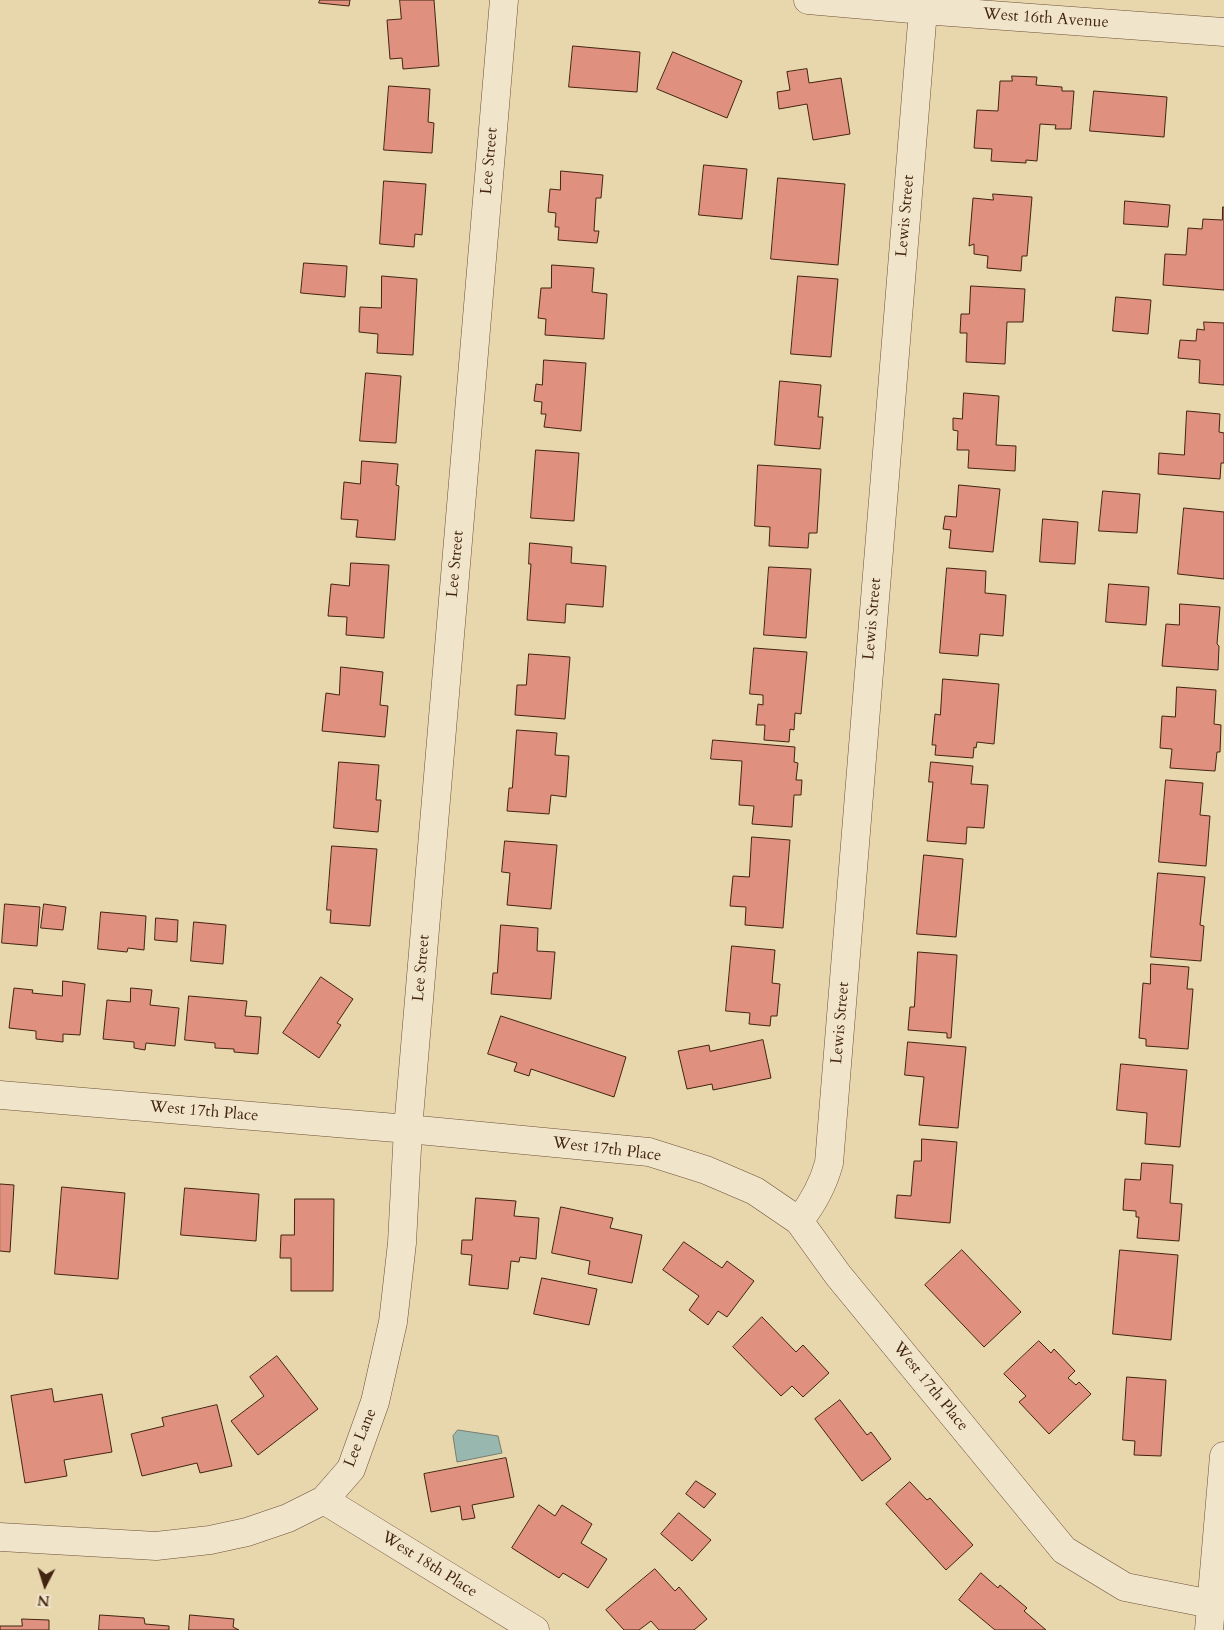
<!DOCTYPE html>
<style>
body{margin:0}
#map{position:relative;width:1224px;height:1630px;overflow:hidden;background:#e8d6ad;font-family:Cardo,serif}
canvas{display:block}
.north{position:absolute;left:20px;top:1560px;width:50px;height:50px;-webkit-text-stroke:4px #f0e4ca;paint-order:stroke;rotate:185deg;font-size:14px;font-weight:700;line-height:20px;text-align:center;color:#432410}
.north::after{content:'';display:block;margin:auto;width:18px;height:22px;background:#432410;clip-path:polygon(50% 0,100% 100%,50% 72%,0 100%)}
</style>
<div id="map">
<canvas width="1224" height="1630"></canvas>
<div class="north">N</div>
</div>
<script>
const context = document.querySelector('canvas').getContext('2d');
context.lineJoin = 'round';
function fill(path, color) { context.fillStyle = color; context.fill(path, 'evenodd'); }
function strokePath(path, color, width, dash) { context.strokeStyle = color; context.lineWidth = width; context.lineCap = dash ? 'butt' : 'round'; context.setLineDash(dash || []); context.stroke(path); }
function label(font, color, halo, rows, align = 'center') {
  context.font = font + ' Cardo,serif'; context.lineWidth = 5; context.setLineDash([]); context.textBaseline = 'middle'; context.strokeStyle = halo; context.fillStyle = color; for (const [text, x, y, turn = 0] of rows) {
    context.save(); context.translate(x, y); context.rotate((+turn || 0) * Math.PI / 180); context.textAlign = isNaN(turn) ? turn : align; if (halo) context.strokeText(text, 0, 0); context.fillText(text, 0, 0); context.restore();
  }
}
const water = new Path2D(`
 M458 1430 498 1436 502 1453 457 1462 453 1436Z`);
const building = new Path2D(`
 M320 0H350L349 6 319 3Z
 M400 0H434L439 66 403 69 402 58 390 59 387 20 401 19Z
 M573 46 640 52 637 92 569 87Z
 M673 52 742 81 727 118 657 89Z
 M807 69 809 83 841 78 850 134 813 140 807 104 779 109 777 92 790 90 787 72Z
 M1012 76 1037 77 1036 85 1062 87V91H1074L1071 129H1055L1056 125 1040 124 1037 161 1026 160V163L991 161 992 149 974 148 977 110 998 111 1000 81H1012Z
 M389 86 430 89 428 122 434 123 432 153 384 150Z
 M1094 91 1167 97 1164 137 1090 131Z
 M704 165 747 169 742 219 699 215Z
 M561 171 603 175 601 198H596L594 231H599L597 243 558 240 559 227H555L556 213 548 212 550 189 560 190Z
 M778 178 845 184 838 265 771 259Z
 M384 181 426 184 422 235 415 234 414 247 380 244Z
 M993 194 1032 197 1027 256H1022L1021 271 987 268 988 256 974 254V244L969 246 973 198 993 200Z
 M1125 201 1170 205 1168 227 1124 224Z
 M1223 207H1224V290L1163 285 1165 254 1186 255 1188 228 1202 229 1203 219 1222 220Z
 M304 263 347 266 345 297 301 293Z
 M552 265 594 268 592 292 607 294 604 339 545 335 546 319 538 318 541 288H551Z
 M382 276 417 279 413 355 377 353 378 334 359 332 360 307 381 308Z
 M798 276 838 279 831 357 791 354Z
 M971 286 1025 289 1023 322H1007L1005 364 966 362 967 333H960L961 314H969Z
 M1116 297 1151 300 1148 334 1113 331Z
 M1204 322 1224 323V385L1199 383 1200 360 1178 358 1180 340 1196 341 1197 329 1204 330Z
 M544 360 586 363 581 431 544 427 546 414H541L542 402 534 401 536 384 542 385Z
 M366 373 401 376 396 443 360 441Z
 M780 381 821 385 818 417H823L820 449 775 445Z
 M964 393 999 396 996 445 1016 446 1015 471 968 468 969 450H957L958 431 953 430V418L962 419Z
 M1187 411 1220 414 1219 432 1224 433V463H1221L1220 479 1158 474 1159 453 1184 455Z
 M536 450 579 453 574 521 531 518Z
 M362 461 398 464 396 485 399 486 395 540 356 537 358 520 341 519 344 482 360 484Z
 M758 465 821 469 817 533H809L808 548 769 546 770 527 755 526Z
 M959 485 1000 489 993 552 949 548 951 530 943 529 945 516 956 517Z
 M1103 491 1140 494 1137 533 1099 531Z
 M1184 508 1224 512V579L1178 574Z
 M1043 519 1078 522 1075 564 1040 562Z
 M530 543 572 547 571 563 606 566 603 607 566 604 565 623 527 620 531 564H529Z
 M351 563 389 565 384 638 346 635 347 617 328 616 331 584 349 586Z
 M769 567 811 569 806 638 764 635Z
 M947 568 986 571 985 593 1006 595 1003 636 980 634 978 656 940 653Z
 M1109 584 1149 587 1146 625 1106 622Z
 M1180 604 1220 607 1217 644 1219 646 1218 670 1162 666 1166 624 1179 625Z
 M754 648 807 652 801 714 795 713 794 730 790 729 789 742 764 740 765 725H756L758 704 763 705V695L750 694Z
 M529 654 570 657 565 719 515 715 517 685H526Z
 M341 667 383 672 380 705 388 706 385 737 322 731 326 693 339 695Z
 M943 679 999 684 994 744 977 742 976 748 974 747 973 758 935 755 936 745H932L935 714 940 715Z
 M1177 687 1216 690 1214 724 1221 725 1220 752H1217L1215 771 1170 768 1172 749 1160 748 1162 716 1175 717Z
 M517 730 557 733 555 755 569 756 566 797 551 795 549 814 507 811 509 788H512Z
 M713 740 795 747 794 762 798 763 796 780H802L801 795H794L792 827 752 824 754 806 739 805 742 761 711 759Z
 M339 762 379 765 376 800H381L378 832 334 828Z
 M931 762 973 766 971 784 988 785 984 828 967 827 966 844 927 841 933 782H929Z
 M1166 780 1203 783 1200 815 1210 816 1206 866 1159 862Z
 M752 837 790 840 783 928 745 925 746 907 730 906 733 876 749 877Z
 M505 841 557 845 551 909 507 905 510 873 502 872Z
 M332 846 377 849 370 926 330 923 331 910H327Z
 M924 855 963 859 956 937 917 934Z
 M1158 873 1205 877 1200 925 1204 926 1201 961 1151 957Z
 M5 904 40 907 37 946 2 943Z
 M44 904 66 907 63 930 41 928Z
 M101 912 146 916 144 950 128 948 127 952 98 949Z
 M156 918 178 920 177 942 155 940Z
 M194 922 226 925 223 964 191 961Z
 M501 925 538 928 537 951 555 952 551 999 491 994 493 973H497Z
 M732 946 775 950 772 983 780 984 777 1016H771L770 1026 749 1024 750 1013 726 1011Z
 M918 952 957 955 951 1038H947V1033L908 1030 910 1007H914Z
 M1151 964 1189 967 1187 989H1193L1188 1049 1146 1046V1039L1139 1038 1143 983 1150 984Z
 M321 977 353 999 337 1023 341 1025 319 1058 283 1033Z
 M63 981 85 984 80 1035 63 1034V1042L36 1039V1031L9 1028 14 988 33 990 32 993 62 996Z
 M131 988 152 990 150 1005 179 1008 175 1046 146 1043 145 1050 134 1048V1042L103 1039 107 1000 130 1002Z
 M189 996 247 1001 245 1016 261 1017 258 1054 234 1052V1049L215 1048V1043L185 1040Z
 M501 1016 626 1057 614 1097 531 1069 529 1076 514 1071 517 1063 488 1054Z
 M763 1040 771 1078 713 1090 712 1084 687 1089 678 1051 709 1045 710 1051Z
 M908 1042 966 1047 958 1128 919 1125 924 1077 905 1075Z
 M1121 1064 1187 1070 1180 1147 1145 1144 1147 1113 1117 1110Z
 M922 1139 957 1142 950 1223 895 1218 897 1195 911 1196 914 1161H921Z
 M1142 1163 1173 1165 1170 1203 1182 1204 1179 1241 1137 1238 1139 1217H1136V1211L1123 1210 1125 1179 1140 1180Z
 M0 1184 14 1185 10 1252 0 1251Z
 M62 1187 125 1193 118 1279 55 1274Z
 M185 1188 259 1194 256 1241 181 1235Z
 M476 1198 516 1201 514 1216 539 1218 536 1259 520 1257 519 1262 511 1261 508 1289 469 1285 472 1255 461 1254 462 1240H472Z
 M295 1199H334L333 1291H291V1258H280L281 1235H294Z
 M561 1207 613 1218 610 1228 642 1235 632 1283 588 1274 590 1261 552 1253Z
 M684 1242 722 1268 727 1261 754 1281 727 1317 718 1311 708 1325 689 1310 699 1296 663 1270Z
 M962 1250 1021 1312 984 1347 925 1285Z
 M1120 1250 1178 1255 1171 1340 1113 1334Z
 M542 1278 597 1289 589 1325 534 1314Z
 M762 1317 796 1352 803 1345 829 1373 803 1397 792 1386 781 1396 733 1347Z
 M1039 1341 1051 1353 1054 1349 1075 1371 1068 1378 1076 1385 1079 1382 1091 1394 1049 1434 1019 1402 1026 1396 1004 1374Z
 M277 1356 318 1409 258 1455 231 1421 264 1396 250 1377Z
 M1127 1377 1166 1380 1161 1456 1134 1455 1135 1441 1123 1440Z
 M52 1389 54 1402 102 1394 112 1452 64 1460 67 1476 25 1483 11 1396Z
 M840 1400 867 1435 871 1432 891 1459 862 1481 815 1419Z
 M217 1405 232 1466 200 1473 197 1463 142 1476 131 1434 164 1426 162 1418Z
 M506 1458 514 1497 472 1505 475 1518 462 1520 460 1506 431 1512 424 1474Z
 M696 1481 716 1494 704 1508 686 1494Z
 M910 1482 927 1500 930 1498 973 1545 946 1570 886 1504Z
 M539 1505 555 1516 562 1505 592 1524 581 1543 607 1559 588 1588 563 1573 559 1578 512 1548Z
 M679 1513 711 1540 692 1561 661 1534Z
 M655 1569 675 1591 679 1587 707 1619 694 1630H659L651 1621 639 1630H624L606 1610Z
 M981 1573 998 1588 1000 1585 1027 1608 1024 1611 1046 1630H995L959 1600Z
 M100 1615 144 1618 145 1624 169 1626V1630H99Z
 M190 1615 234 1619 233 1627 239 1630H189Z
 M22 1619 49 1620V1630H0V1626H22Z`);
const minor = new Path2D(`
 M808 0 923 10 1224 32
 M0 1095 408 1129 649 1152 706 1170 755 1191 799 1221 838 1275 1064 1550 1125 1587 1211 1604
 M799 1221C814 1202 823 1185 829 1163L923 10
 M324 1500 535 1630
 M0 1537 156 1546 210 1540 247 1532 288 1518 324 1500 351 1469 375 1402 393 1322 402 1243 408 1129 504 0`);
const tertiary = new Path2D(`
 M1209 1630 1224 1456`);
const streetNames = [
 ["West 16th Avenue",1046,19,4],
 ["Lee Street",490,161,-85],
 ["Lewis Street",906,216,-85],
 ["Lee Street",456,564,-85],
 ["Lewis Street",873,619,-85],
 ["Lee Street",422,968,-85],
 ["Lewis Street",841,1023,-85],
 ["West 17th Place",204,1112,5],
 ["West 17th Place",607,1150,7],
 ["West 17th Place",930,1387,51],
 ["Lee Lane",361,1438,-68],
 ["West 18th Place",429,1565,32]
];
fill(water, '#98b8af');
strokePath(water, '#767d6f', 1);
fill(building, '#df907e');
strokePath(building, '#432410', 1);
strokePath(minor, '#6c5037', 29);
strokePath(tertiary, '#6c5037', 29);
strokePath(minor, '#f0e4ca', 28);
strokePath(tertiary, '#f0e4ca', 28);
label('16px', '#432410', '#f0e4ca', streetNames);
</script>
